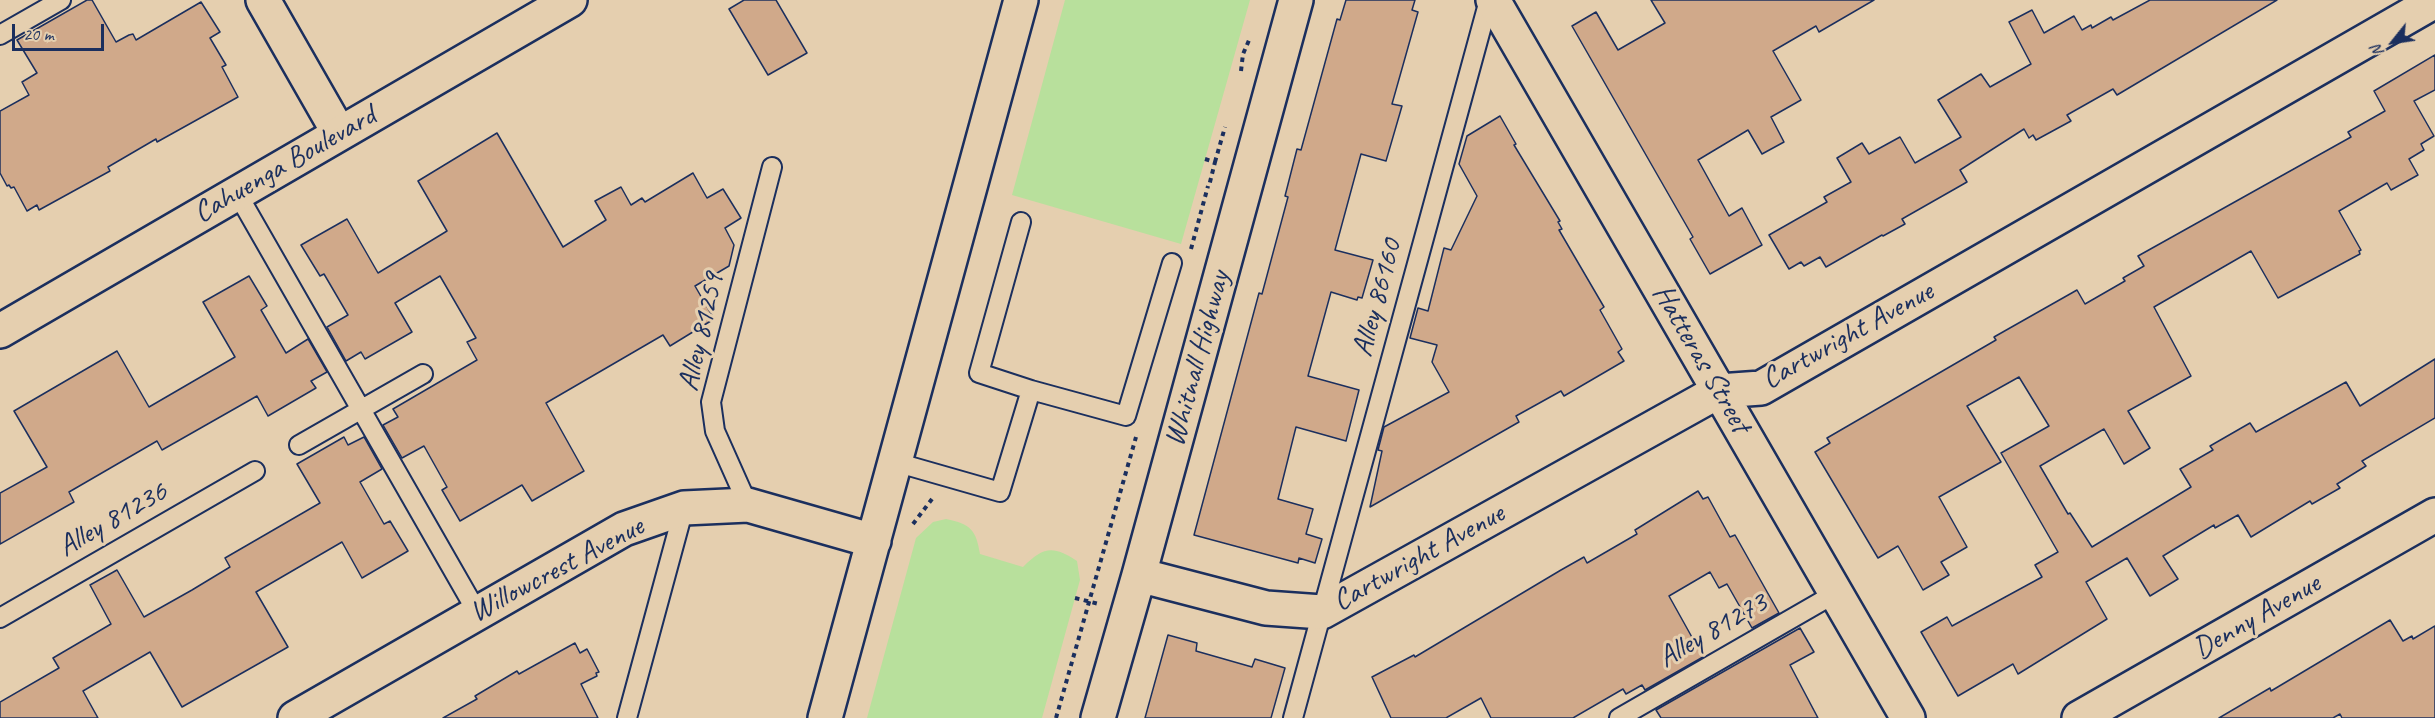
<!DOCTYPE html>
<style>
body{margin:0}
#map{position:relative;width:2435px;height:718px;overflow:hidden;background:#e5cfaf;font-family:Caveat,sans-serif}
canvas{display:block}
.north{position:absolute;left:2363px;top:12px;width:60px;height:60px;-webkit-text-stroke:4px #e5cfaf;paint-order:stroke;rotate:240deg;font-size:16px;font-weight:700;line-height:24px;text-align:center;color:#1b2f5e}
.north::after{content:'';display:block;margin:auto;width:21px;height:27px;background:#1b2f5e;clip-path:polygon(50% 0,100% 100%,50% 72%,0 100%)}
.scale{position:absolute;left:12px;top:24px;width:92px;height:27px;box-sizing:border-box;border:3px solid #1b2f5e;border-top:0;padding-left:8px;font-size:18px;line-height:21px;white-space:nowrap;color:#1b2f5e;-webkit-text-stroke:4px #e5cfaf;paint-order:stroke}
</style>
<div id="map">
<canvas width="2435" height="718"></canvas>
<div class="north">N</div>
<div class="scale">20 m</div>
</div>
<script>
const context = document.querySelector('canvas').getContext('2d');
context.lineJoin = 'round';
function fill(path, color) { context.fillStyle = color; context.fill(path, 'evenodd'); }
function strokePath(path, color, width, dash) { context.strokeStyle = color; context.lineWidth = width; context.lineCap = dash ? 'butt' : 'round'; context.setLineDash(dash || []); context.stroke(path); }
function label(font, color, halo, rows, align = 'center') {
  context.font = font + ' Caveat,sans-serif'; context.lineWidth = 6; context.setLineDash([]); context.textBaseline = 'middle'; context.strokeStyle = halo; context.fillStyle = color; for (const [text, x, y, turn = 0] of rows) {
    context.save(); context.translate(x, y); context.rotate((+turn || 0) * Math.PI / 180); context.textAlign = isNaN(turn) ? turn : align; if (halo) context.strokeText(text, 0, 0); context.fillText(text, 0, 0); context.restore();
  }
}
const green = new Path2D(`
 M1065 0H1250L1181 244 1012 195Z
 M946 519C971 524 976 530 980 554L1023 567C1043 547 1053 545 1077 561L1080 580 1042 718H867L916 538 933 522Z`);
const building = new Path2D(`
 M87 0H92L116 42 129 35 133 34 136 40 201 2 220 32 210 38 226 65 222 67 238 97 157 142 156 139 108 167 110 171 39 210 37 205 27 211 14 187 11 188 9 185 7 186 0 173V111L29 95 22 82 37 73 17 40Z
 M744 0H776L807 53 768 75 729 9Z
 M1346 0H1415L1412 10 1418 12 1392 104 1402 106 1386 161 1361 154 1335 250 1373 260 1362 298 1358 297 1357 300 1331 292 1308 376 1359 390 1346 441 1296 427 1278 499 1313 509 1306 534 1322 539 1315 563 1299 558 1298 563 1194 535 1259 293 1262 294 1288 197 1285 196 1297 149 1301 150 1337 19 1340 20Z
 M1651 0H1874L1819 32 1816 26 1773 51 1801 100 1771 117 1784 142 1762 154 1748 130 1698 160 1729 216 1742 208 1762 245 1710 274 1690 239 1693 237 1572 26 1596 12 1618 50 1665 23Z
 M2150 0H2277L2117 95 2113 89 2067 115 2071 121 2036 140 2033 135 2029 138 2024 129 1960 170 1967 182 1902 219 1905 224 1883 236 1882 235 1826 267 1820 257 1804 266 1801 262 1789 269 1769 235 1827 202 1824 197 1851 182 1837 158 1862 143 1869 154 1900 137 1915 163 1961 137 1938 100 1981 74 1990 87 2031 64 2009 22 2032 10 2044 33 2074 16 2082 30 2091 25 2092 28 2111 17 2113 20Z
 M2435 55V90L2414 101 2434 136 2421 144 2424 150 2409 159 2418 175 2391 190 2387 183 2339 211 2361 250 2359 251 2360 254 2278 298 2251 251 2154 307 2191 376 2128 411 2150 448 2124 464 2104 429 2040 466 2068 514 2070 513 2092 547 2191 487 2180 469 2213 450 2210 446 2250 423 2256 432 2346 382 2360 406 2435 359V418L2362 461 2366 466 2337 484 2340 488 2312 504 2310 501 2251 537 2238 515 2215 528 2214 525 2163 556 2178 579 2150 596 2127 558 2086 582 2107 619 2018 674 2013 664 1958 696 1921 632 1947 617 1952 626 2042 577 2035 565 2058 552 2001 453 2049 426 2019 377 1967 406 2001 462 1939 497 1967 547 1941 562 1949 575 1923 590 1898 546 1878 558 1815 452 1830 443 1827 438 1996 340 1994 337 2077 290 2085 304 2125 281 2123 278 2144 266 2138 256 2351 137 2348 132 2385 111 2374 91Z
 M1500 116 1516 144 1514 145 1560 221 1558 222 1562 229 1559 230 1604 307 1600 310 1622 349 1618 352 1624 361 1564 396 1561 391 1516 416 1519 422 1370 507 1382 451 1378 450 1384 427 1449 392 1432 362 1437 345 1410 338 1418 308 1428 311 1444 248 1451 250 1477 196 1459 164 1467 136Z
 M497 133 563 247 606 220 595 201 621 187 631 205 642 198 645 202 693 173 707 198 723 189 741 218 725 228 734 245 729 266 695 286 714 319 670 346 663 335 546 403 584 471 532 501 522 485 460 521 442 490 447 487 424 446 402 458 383 425 398 417 393 409 477 360 467 342 476 338 440 276 395 303 412 332 365 359 361 352 346 361 327 327 348 315 324 274 320 276 301 245 347 219 378 273 447 231 418 181Z
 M249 276 267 306 261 310 286 353 308 339 327 372 311 381 316 388 268 416 257 396 162 450 157 441 69 492 74 502 0 544V493L47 467 14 411 117 351 149 407 235 357 203 302Z
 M344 437 348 445 364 437 382 469 360 482 384 524 390 521 408 551 362 578 342 542 256 592 288 647 182 707 150 652 83 691 98 718H0V702L59 668 53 658 111 624 90 585 117 570 144 617 192 590 230 567 225 558 320 503 297 464Z
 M1698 491 1703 499 1708 497 1730 537 1735 535 1779 613 1752 628 1727 584 1719 588 1710 572 1669 596 1703 657 1645 690 1642 685 1626 694 1623 689 1573 718H1491L1481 698 1446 718H1391L1372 677 1414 655 1415 657 1561 570 1584 557 1587 563 1637 534 1635 530Z
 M2390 620 2403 641 2412 636 2413 639 2435 626V718H2342L2340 714 2333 718H2219L2270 688 2271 691Z
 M1800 628 1814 652 1790 665 1818 718H1661L1656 710Z
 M1168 635 1197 643 1196 651 1252 667 1255 659 1285 668 1271 718H1145Z
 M575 643 580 653 587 649 599 672 596 673 597 676 581 684 598 718H443L477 699 475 696 517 671 519 674Z`);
const path = new Path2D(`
 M1241 71 1243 54 1250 38
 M1205 159 1215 162 1209 186
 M1215 162 1225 127
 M1191 249 1208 186
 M913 524 932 499
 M1075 598 1099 604
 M1056 718 1136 437`);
const lane = new Path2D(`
 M0 35 61 0
 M237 193 477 612
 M1031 390 1126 416 1172 263
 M299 445 423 374
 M895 462 1000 492 1031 390 979 373 1021 222
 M748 505 715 431 711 402 772 167
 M0 618 255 471
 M627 718 684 508
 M1293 718 1489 0
 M1619 718 1836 593`);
const street = new Path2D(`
 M263 0 339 133
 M1493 0 1908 718
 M1139 575 1266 608 1322 612 1719 391 1761 388 2435 1
 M295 718 624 529 684 508 748 505 874 541
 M825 718 1021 0
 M1098 718 1139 575 1296 0
 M2079 718 2435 515`);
const secondary = new Path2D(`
 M0 331 570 0`);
const streetNames = [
 ["Cahuenga Boulevard",285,165,-30],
 ["Alley 86160",1378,298,-75],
 ["Alley 81259",702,332,-77],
 ["Cartwright Avenue",1848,336,-29],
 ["Whitnall Highway",1198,359,-75],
 ["Hatteras Street",1701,359,60],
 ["Alley 81236",113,520,-30],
 ["Cartwright Avenue",1419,558,-29],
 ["Willowcrest Avenue",557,570,-28],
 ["Denny Avenue",2257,617,-30],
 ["Alley 81273",1713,631,-30]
];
fill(green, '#b8e09c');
fill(building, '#d0a98a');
strokePath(building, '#1b2f5e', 1.5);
strokePath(lane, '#1b2f5e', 22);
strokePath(street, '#1b2f5e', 38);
strokePath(secondary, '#1b2f5e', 38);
strokePath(path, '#1b2f5e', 4, [4.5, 4.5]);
strokePath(lane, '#e5cfaf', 18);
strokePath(street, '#e5cfaf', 33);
strokePath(secondary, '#e5cfaf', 33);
label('30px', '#1b2f5e', '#e5cfaf', streetNames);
</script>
